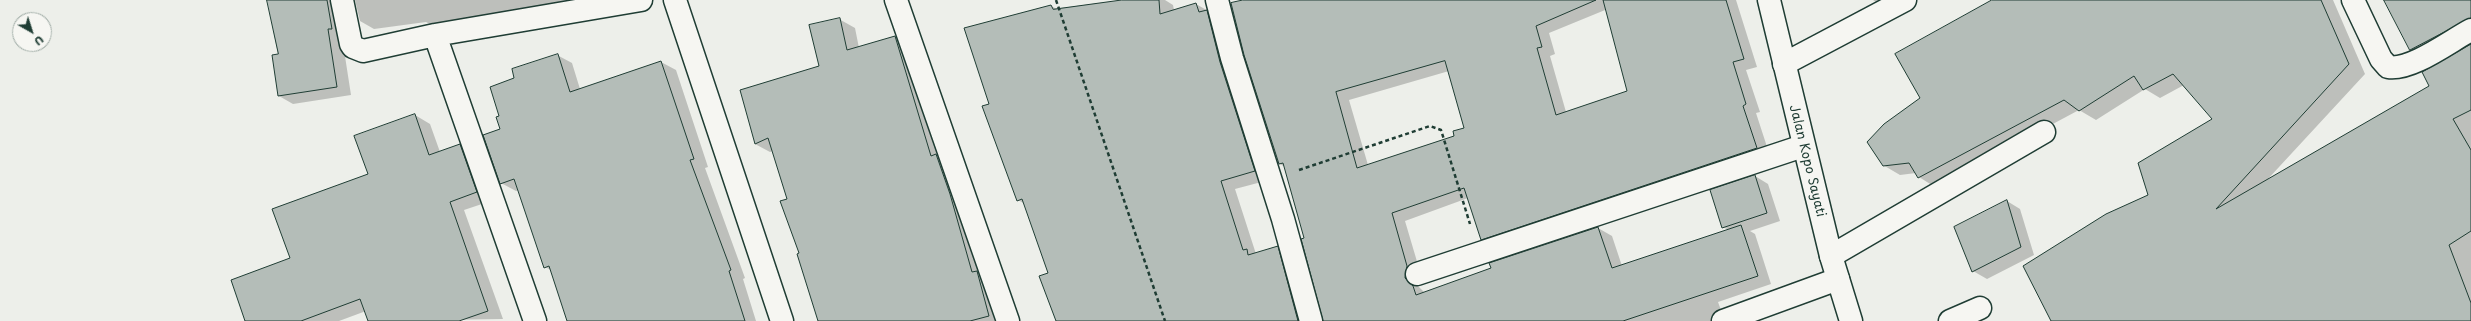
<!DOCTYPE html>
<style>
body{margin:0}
#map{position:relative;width:2471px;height:321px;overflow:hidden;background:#edefea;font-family:"Playpen Sans",sans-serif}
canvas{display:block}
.north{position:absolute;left:12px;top:12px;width:40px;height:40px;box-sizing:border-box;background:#f6f6f2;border:1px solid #a0aca6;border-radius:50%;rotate:141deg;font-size:11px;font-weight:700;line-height:16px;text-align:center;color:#1f3d34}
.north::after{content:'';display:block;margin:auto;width:14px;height:18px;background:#1f3d34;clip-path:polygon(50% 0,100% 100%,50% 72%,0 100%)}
</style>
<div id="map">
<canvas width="2471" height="321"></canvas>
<div class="north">U</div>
</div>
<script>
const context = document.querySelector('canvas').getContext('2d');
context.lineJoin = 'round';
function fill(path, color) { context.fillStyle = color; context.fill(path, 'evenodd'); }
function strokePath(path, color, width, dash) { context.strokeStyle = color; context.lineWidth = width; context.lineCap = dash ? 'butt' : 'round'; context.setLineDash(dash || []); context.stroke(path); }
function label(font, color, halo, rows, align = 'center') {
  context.font = font + ' "Playpen Sans",sans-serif'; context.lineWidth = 4; context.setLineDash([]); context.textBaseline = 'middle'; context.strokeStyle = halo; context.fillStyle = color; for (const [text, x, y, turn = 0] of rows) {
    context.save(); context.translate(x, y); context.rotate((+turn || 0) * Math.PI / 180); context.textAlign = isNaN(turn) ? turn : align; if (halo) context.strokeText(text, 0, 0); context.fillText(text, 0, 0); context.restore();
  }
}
const shadow = new Path2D(`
 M268 0H347L342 37 351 95 293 104 279 96V55Z
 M355 0H627L436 27 426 22 374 29 360 21Z
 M1130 0H1165L1173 5 1174 10 1196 4 1210 12 1269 180 1235 189 1256 254 1277 247 1292 256 1306 306 1279 314 1281 321H1057L1049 274 1025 204 1018 200 990 105 1051 6 1057 9Z
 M1247 0H1607L1610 8 1549 33 1555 54 1550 56 1566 112 1628 92 1656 0H1736L1757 67 1746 70 1760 112 1756 113 1770 156 1496 247 1482 239 1468 198 1405 221 1421 275 1418 286 1425 293 1598 228 1612 236 1622 266 1729 230 1723 227 1755 176 1768 184 1780 221 1750 231 1755 234 1771 284 1718 302 1725 321H1354L1305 239 1285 167 1280 164ZM1449 71 1465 128 1455 137 1368 165 1349 100Z
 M1873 0H1915L1891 12Z
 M1994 0H2333L2365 74 2267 180 2431 86 2471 46V321H2052L2149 195 2214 119 2184 85 2160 98 2145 89 2096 120 2079 110 1935 187 1919 177 1916 173 1900 175 1883 165 1922 98Z
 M2385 0H2471V34L2427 59 2411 49Z
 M839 19 855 28 859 48 895 37 910 46 1002 321H820L788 200 773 151 770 152 755 144 820 67Z
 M557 55 572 63 580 89 661 62 676 70 708 167 705 168 745 278 743 279 756 321H568L551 270 545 267 519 190 516 191 501 183 500 116 515 78Z
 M415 115 430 124 440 152 460 145 475 154 491 201 464 210 503 319 369 321 366 311 339 321H247L369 175Z
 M2007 201 2020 209 2034 255 1987 279 1973 271Z`);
const building = new Path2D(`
 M267 0H327L332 29H328L337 87 278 96 272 55 278 54Z
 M1122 0H1159L1160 14 1196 3 1199 12 1207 10 1220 62 1255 171 1221 181 1243 250 1247 249 1248 255 1278 246 1298 321H1056L1039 276 1048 273 1022 199 1017 201 982 106 989 104 964 28 1051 5 1053 9Z
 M1243 0H1596L1536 26 1542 47 1537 48 1556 115 1627 91 1603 0H1726L1744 59 1733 62 1746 104 1743 106 1757 148 1481 240 1464 188 1392 213 1407 266 1405 278 1413 286 1416 295 1491 268 1489 263 1598 227 1612 268 1741 225 1758 276 1623 321H1323L1301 239 1304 238 1283 163 1279 164 1244 55 1231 3ZM1445 61 1464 128 1453 131 1454 136 1357 168 1336 92Z
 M1992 0H2321L2349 64 2216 209 2429 86 2422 72 2471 44V110L2453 119 2471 150V231L2449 245 2471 303V321H2051L2023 266 2106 214 2148 195 2138 163 2212 119 2173 74 2143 90 2134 76 2079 111 2064 100 1918 178 1909 163 1883 166 1867 142 1884 124 1920 98 1895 54Z
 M2384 0H2471V18L2410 50Z
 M840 18 847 50 895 36 931 156 936 154 950 194 972 272 977 271 989 316 970 321H818L797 254 799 253 780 201 787 199 768 138 755 144 740 90 819 66 809 25Z
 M558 54 570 92 661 61 694 159 690 160 731 270 729 271 745 321H567L549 266 544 268 514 179 500 184 483 135 500 129 496 117 499 116 490 87 514 78 512 69Z
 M415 114 429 155 460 144 477 192 450 202 488 311 459 321H368L360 299 301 321H245L231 280 290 258 272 209 368 174 354 136Z
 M1755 175 1767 213 1722 228 1710 190Z
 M2007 200 2021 247 1972 272 1954 227Z`);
const path = new Path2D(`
 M1056 0 1165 321
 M1299 170 1430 126 1441 130 1470 224`);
const minor = new Path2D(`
 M342 0 351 44 353 47 363 51 435 35 641 0
 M675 0 782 321
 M896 0 1008 321
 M1217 0 1232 58 1283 219 1311 321
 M2353 0 2381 59 2388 67C2411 71 2450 41 2471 30
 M435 35 535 321
 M1784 64 1905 0
 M1831 256 2044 132
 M1417 274 1803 146
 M1723 321 1838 279
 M1950 321 1980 308`);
const major = new Path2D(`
 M1769 0 1831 256 1851 321`);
const streetNames = [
 ["Jalan Kopo Sayati",1807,161,76]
];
fill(shadow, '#0003');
fill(building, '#b4bdb8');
strokePath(building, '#1f3d34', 1);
strokePath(minor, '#1f3d34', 25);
strokePath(major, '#1f3d34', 25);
strokePath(path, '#1f3d34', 2.5, [4, 3]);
strokePath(minor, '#f6f6f2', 22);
strokePath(major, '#f6f6f2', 22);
label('13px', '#1f3d34', '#f6f6f2', streetNames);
</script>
